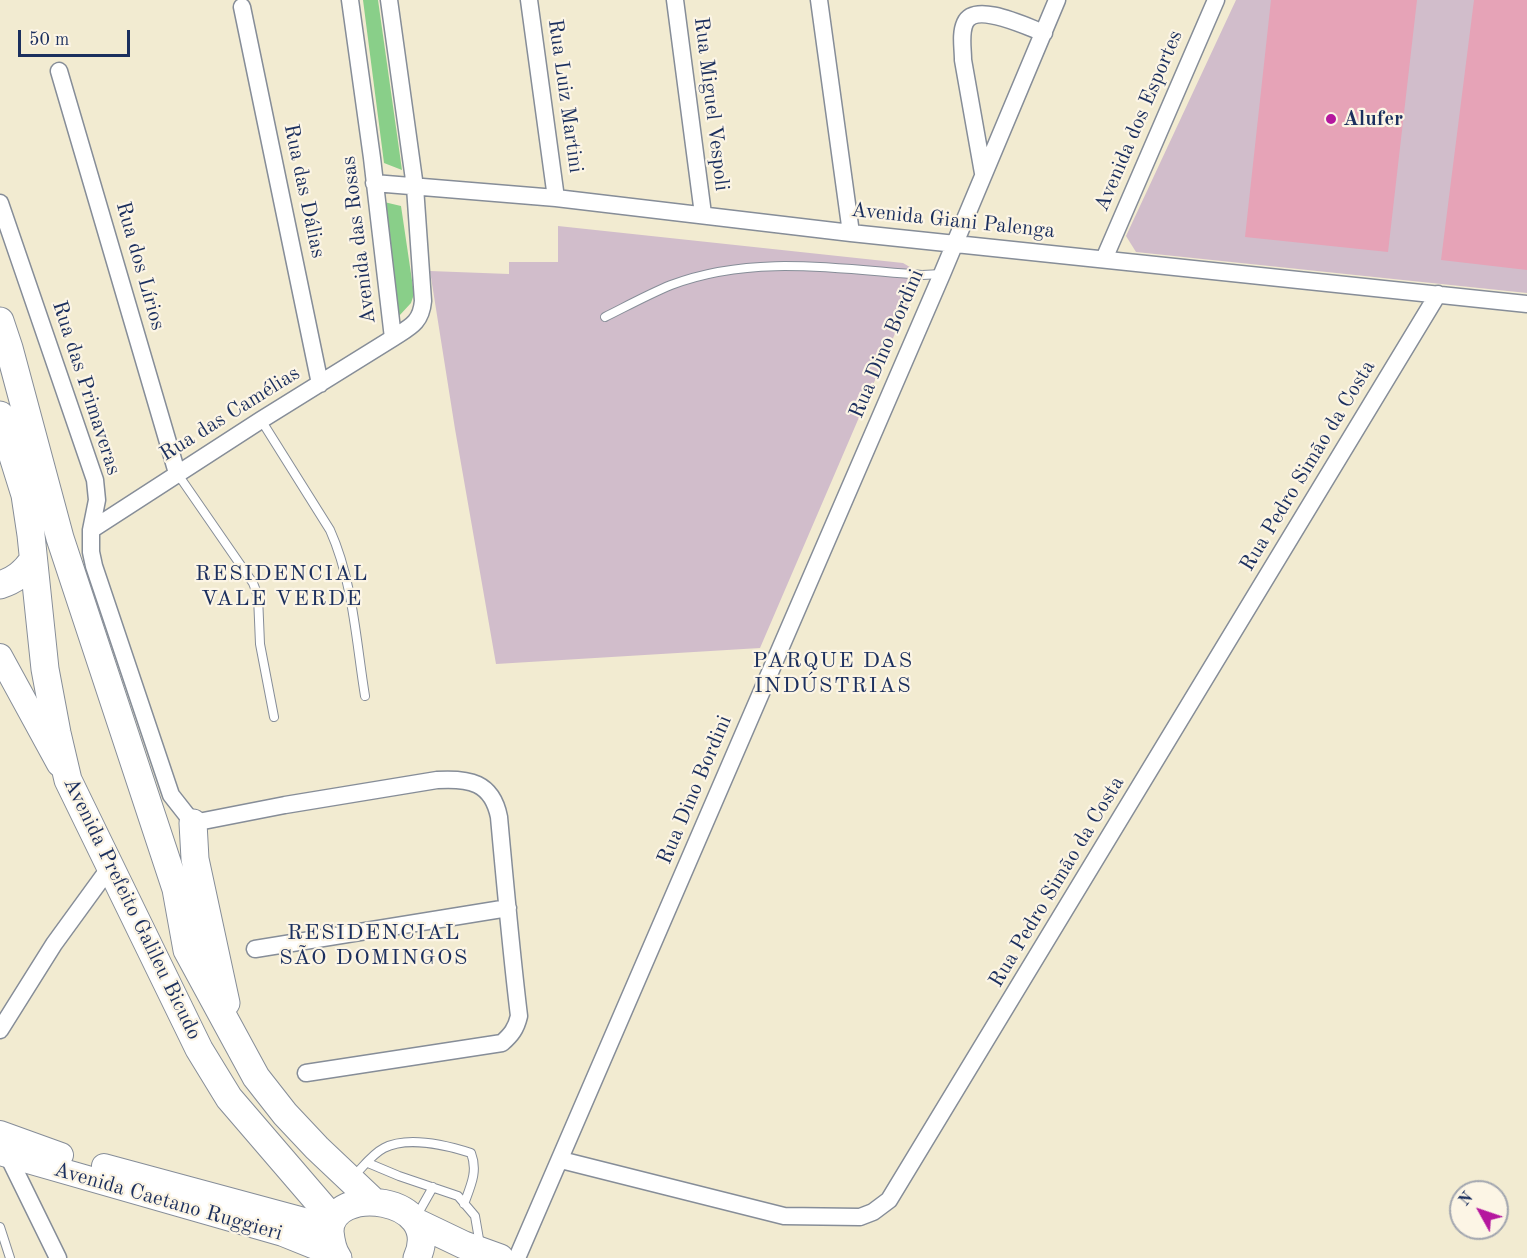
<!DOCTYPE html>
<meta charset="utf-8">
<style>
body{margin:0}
#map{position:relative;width:1527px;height:1258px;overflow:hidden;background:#f2ebd1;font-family:"Old Standard TT",serif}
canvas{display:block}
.north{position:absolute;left:1449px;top:1180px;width:60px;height:60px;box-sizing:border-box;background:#fcf5e5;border:2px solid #a2a6af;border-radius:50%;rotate:310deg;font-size:16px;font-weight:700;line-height:24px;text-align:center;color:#1b2f5e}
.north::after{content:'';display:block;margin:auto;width:21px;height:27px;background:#b5179e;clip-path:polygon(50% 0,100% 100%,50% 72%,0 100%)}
.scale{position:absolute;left:18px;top:30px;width:112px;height:27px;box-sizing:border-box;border:3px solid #1b2f5e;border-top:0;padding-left:8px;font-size:18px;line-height:21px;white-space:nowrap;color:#1b2f5e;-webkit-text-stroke:4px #fcf5e5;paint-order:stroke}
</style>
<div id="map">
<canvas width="1527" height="1258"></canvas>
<div class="north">N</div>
<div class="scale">50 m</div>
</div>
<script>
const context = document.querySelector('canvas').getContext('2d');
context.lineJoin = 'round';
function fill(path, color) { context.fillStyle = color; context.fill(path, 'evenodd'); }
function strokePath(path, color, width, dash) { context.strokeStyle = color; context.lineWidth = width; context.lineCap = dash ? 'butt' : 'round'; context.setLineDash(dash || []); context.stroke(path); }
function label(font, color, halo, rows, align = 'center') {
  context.font = font + ' "Old Standard TT",serif'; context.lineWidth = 4.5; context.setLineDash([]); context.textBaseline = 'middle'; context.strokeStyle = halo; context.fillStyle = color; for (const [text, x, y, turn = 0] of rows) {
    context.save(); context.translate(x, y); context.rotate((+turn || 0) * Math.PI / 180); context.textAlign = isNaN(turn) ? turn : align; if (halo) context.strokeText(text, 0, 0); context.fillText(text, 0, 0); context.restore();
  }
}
const industrial = new Path2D(`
 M1236 0H1527V293L1136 252 1126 236Z
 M558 226 903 263 915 270 917 275 918 280 760 648 496 664 455 429 430 271 509 274V262H558Z`);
const green = new Path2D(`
 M363 0H378L402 170 384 163Z
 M384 202 401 206 414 294 411 303 399 316Z`);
const building = new Path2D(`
 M1271 0H1417L1388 252 1245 237Z
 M1474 0H1527V270L1441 260Z`);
const service = new Path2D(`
 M605 317C627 306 649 294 671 285 753 254 838 269 922 275L942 274
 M261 420 330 530C353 581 356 641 365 696
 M177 473 253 583 258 596 260 644 274 717
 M368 1163 399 1176 458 1196 475 1216 480 1245
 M353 1177C362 1168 372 1154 384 1148 407 1136 446 1145 471 1153 478 1171 471 1185 464 1204
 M416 1217 433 1187
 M0 1227 10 1258`);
const minor = new Path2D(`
 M350 0 372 158 393 338
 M529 0 556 198
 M675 0 703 214
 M819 0 851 233
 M242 7 320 384
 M59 71 177 473
 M983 173 963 60C963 48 960 34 965 23 975 1 1027 27 1044 33
 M374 183 556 198 851 233 1527 304
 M0 203 95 480 97 500 91 530V552L94 566 171 795 193 823 285 805 437 780C469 778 492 782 499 817 505 883 511 950 519 1016 516 1029 511 1035 502 1043L306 1073
 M1104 259 1216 0
 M91 530 261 420 393 338C410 327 421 323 423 301L415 187 389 0
 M255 949 508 908
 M0 1030 54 944 110 867
 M8 1156 58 1258
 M561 1160 784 1216 860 1217 873 1212 889 1200 1438 294
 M517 1258 942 274 1057 0`);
const secondary = new Path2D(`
 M0 656 59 764
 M0 1133 61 1155
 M0 1153 283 1234 335 1255
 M104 1166 330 1227`);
const primary = new Path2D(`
 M0 321 9 348 60 538 176 889 187 950 256 1077 285 1114 317 1148 372 1200
 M0 415 25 495 31 535 45 669 57 733 68 780 199 1049 229 1098 333 1219
 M0 585C15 580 24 573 33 560
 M193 823 195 859 226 1003
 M418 1223 464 1245 500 1258
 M338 1258C332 1250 331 1241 330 1232 329 1183 445 1196 417 1258`);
const markers = [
 [1331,119,6,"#b5179e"]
];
const streetNames = [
 ["Rua Luiz Martini",565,96,82],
 ["Rua Miguel Vespoli",711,104,83],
 ["Avenida dos Esportes",1139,121,-67],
 ["Rua das Dálias",304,191,78],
 ["Avenida Giani Palenga",953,221,6],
 ["Avenida das Rosas",359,240,-97],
 ["Rua dos Lírios",140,266,74],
 ["Rua Dino Bordini",887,344,-67],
 ["Rua das Primaveras",86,388,72],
 ["Rua das Camélias",230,414,-32],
 ["Rua Pedro Simão da Costa",1308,466,-59],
 ["Rua Dino Bordini",695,790,-67],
 ["Rua Pedro Simão da Costa",1057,882,-59],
 ["Avenida Prefeito Galileu Bicudo",132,909,64],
 ["Avenida Caetano Ruggieri",168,1202,16]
];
const poiNames = [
 ["Alufer",1343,119]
];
const neighbourhoodNames = [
 ["RESIDENCIAL",282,574],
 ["VALE VERDE",282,599],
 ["PARQUE DAS",833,661],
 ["INDÚSTRIAS",833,686],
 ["RESIDENCIAL",374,933],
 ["SÃO DOMINGOS",374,958]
];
fill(industrial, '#d1bdcb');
fill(green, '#89cf89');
fill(building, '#e6a3b7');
strokePath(service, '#868d98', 10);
strokePath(minor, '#868d98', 19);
strokePath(secondary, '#868d98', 26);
strokePath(primary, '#868d98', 29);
strokePath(service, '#fff', 8);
strokePath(minor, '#fff', 16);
strokePath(secondary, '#fff', 24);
strokePath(primary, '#fff', 27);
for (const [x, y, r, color] of markers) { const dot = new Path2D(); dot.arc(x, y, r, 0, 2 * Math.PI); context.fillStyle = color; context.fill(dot); strokePath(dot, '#fcf5e5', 2); }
label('21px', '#1b2f5e', '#fcf5e5', streetNames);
label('bold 21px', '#1b2f5e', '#fcf5e5', poiNames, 'left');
context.letterSpacing = '1.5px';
label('22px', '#1b2f5e', '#fcf5e5', neighbourhoodNames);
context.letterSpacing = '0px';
</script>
